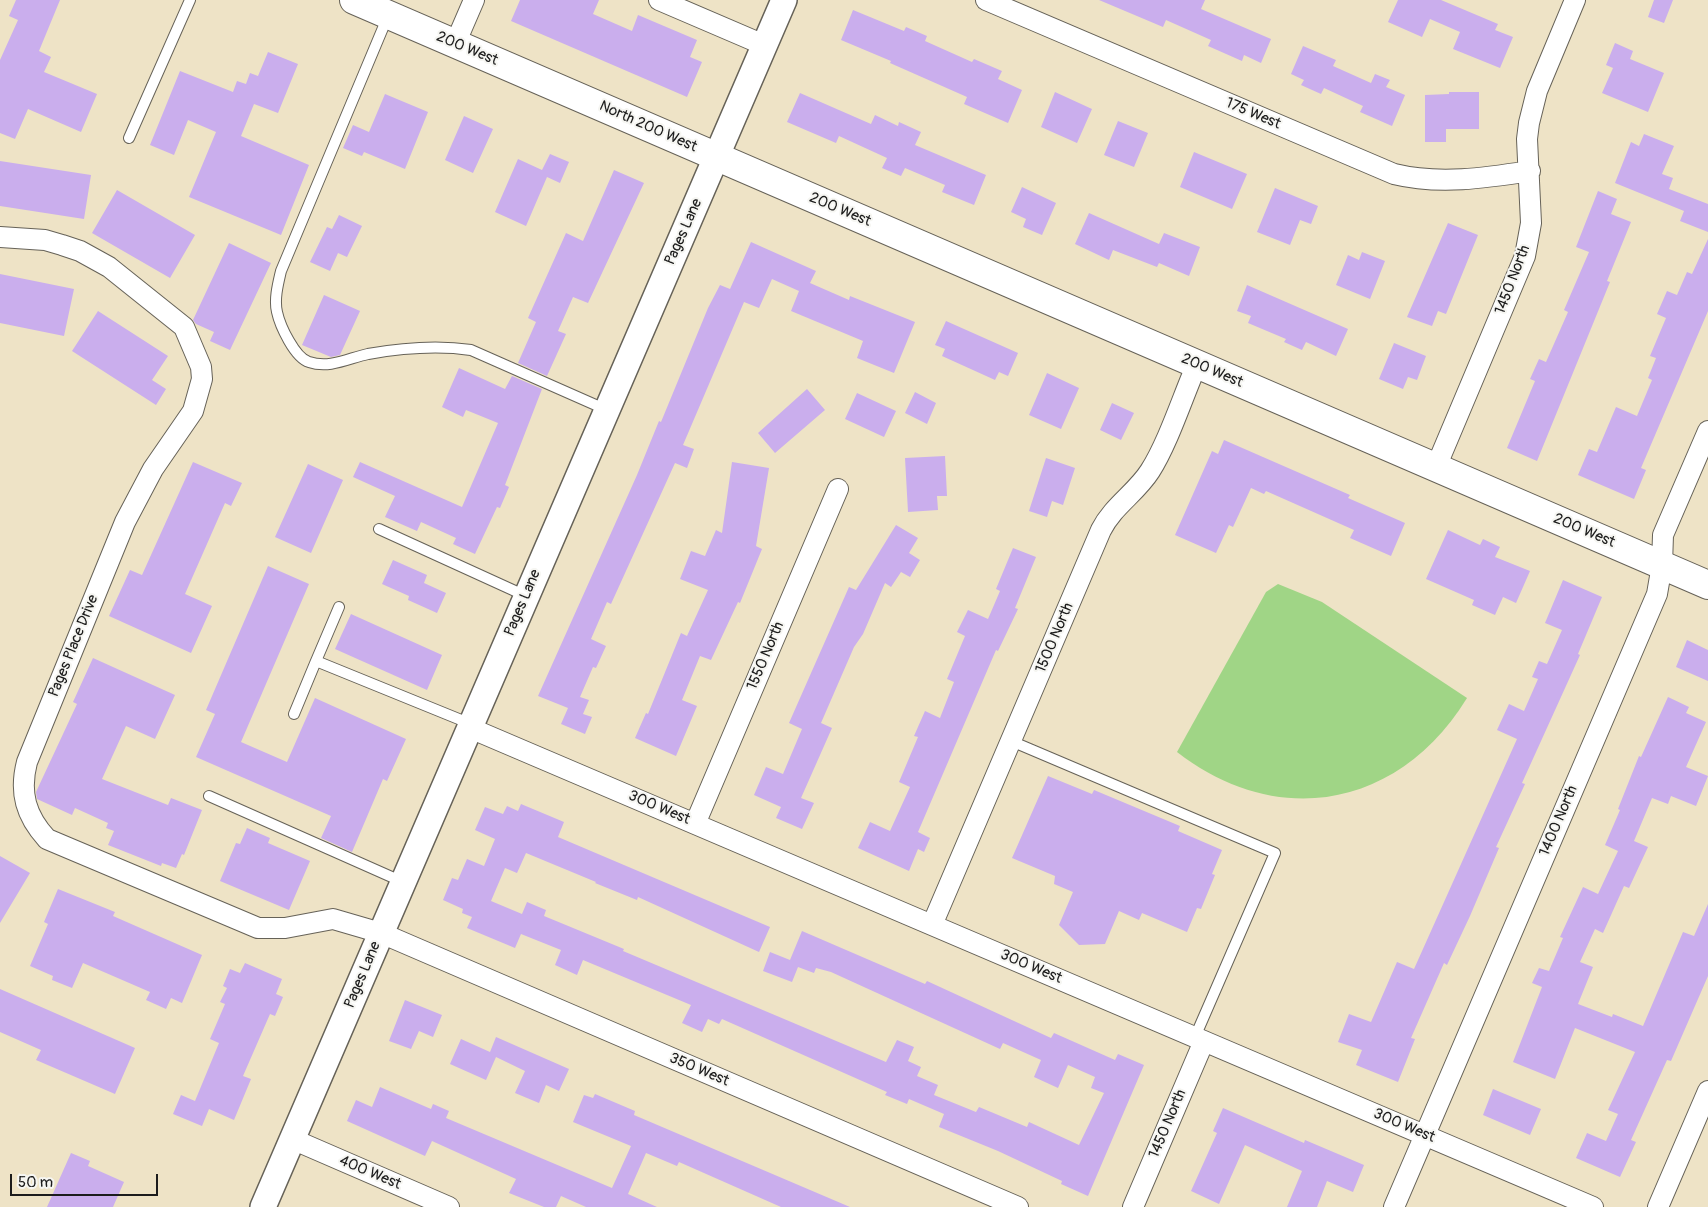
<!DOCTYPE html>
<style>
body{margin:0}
#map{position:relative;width:1708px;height:1207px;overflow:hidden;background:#eee3c6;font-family:Pangolin,sans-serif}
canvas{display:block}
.scale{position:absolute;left:10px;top:1174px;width:148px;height:22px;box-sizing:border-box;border:2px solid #1c1c1c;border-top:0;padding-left:6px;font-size:15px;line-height:18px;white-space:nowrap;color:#1c1c1c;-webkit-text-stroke:4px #f6f6f2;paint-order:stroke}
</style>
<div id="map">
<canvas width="1708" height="1207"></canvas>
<div class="scale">50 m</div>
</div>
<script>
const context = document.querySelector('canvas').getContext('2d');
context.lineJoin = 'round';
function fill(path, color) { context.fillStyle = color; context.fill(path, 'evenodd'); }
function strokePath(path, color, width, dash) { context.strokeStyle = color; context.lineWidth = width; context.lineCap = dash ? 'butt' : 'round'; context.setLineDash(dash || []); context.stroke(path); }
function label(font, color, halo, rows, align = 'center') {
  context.font = font + ' Pangolin,sans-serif'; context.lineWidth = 4; context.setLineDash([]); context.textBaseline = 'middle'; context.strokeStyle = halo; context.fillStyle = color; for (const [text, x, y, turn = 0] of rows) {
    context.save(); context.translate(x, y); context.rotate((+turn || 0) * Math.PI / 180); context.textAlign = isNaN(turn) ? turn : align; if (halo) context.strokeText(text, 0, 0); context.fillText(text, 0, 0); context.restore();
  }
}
const green = new Path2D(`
 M1278 584 1322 602 1467 698C1400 807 1279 831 1177 752L1266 592Z`);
const building = new Path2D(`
 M16 0H60L39 51 51 57 44 72 97 94 81 132 28 109 15 139 0 133V60L18 20 9 16Z
 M520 0H599L593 14 632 31 638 15 697 40 690 57 702 62 687 97 511 21Z
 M1099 0H1205L1201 9 1271 39 1261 63 1244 55 1242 61 1208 46 1211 40 1166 20 1163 27Z
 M1398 0H1441L1498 24 1495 30 1513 37 1500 68 1453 49 1460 32 1430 19 1422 37 1388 22Z
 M1654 0H1673L1664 23 1648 17Z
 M853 10 904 31 906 27 927 36 925 41 972 62 974 59 1002 71 998 79 1022 90 1008 123 964 104 967 97 890 63 891 61 841 40Z
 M1615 43 1633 51 1630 59 1664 73 1648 112 1602 93 1613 68 1606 65Z
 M1303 46 1336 60 1333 66 1371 83 1375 74 1390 80 1386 87 1405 95 1392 126 1360 112 1363 106 1324 88 1321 94 1301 85 1304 80 1291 74Z
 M268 52 298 64 278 113 254 104 241 136 309 165 281 235 189 197 216 132 188 120 174 155 150 145 180 71 233 92 237 81 246 84 250 73 258 76Z
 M1055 92 1092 109 1077 143 1041 127Z
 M1449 92H1479V129H1446V142H1425V95L1449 94Z
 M800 93 871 124 875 115 898 126 899 122 921 132 915 145 986 175 974 205 942 192 945 185 905 168 901 176 882 168 887 158 839 136 836 143 787 122Z
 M385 94 428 112 405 169 364 152 362 156 343 148 353 125 369 132Z
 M464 116 493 129 473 173 445 160Z
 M1118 121 1148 133 1134 167 1104 155Z
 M1644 134 1674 146 1662 174 1673 178 1669 189 1708 204V232L1680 221 1684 211 1615 183 1631 142 1639 146Z
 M1194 152 1247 174 1232 209 1180 187Z
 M550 154 569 162 560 183 547 177 526 226 495 212 518 159 542 170Z
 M0 161 91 175 84 219 0 206Z
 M614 170 644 183 588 303 573 297 558 331 566 334 547 376 518 363 536 322 528 318 566 233 583 241Z
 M1022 187 1056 203 1042 235 1023 227 1026 219 1011 212Z
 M1275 188 1318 206 1311 224 1300 220 1290 245 1257 232Z
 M117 190 195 235 170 278 92 233Z
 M1598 191 1617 199 1611 214 1631 222 1607 281 1610 282 1537 461 1507 448 1535 381 1530 379 1539 359 1546 362 1568 312 1564 310 1589 252 1576 247Z
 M1089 213 1159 244 1164 233 1200 247 1189 276 1159 263 1157 267 1113 250 1109 260 1075 244Z
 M339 215 362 226 347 257 338 253 330 271 310 262 327 227 332 229Z
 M1448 223 1478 235 1446 314 1438 311 1432 326 1407 317Z
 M1708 239V311L1641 468 1646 470 1634 499 1578 475 1589 449 1597 452 1616 407 1637 416 1652 380 1648 378 1656 358 1650 356 1666 318 1657 314 1667 291 1677 295 1687 272 1692 274Z
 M751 242 816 271 810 283 849 300 850 296 915 322 894 373 857 358 863 341 791 311 799 291 772 279 759 308 744 302 683 445 694 449 687 468 675 463 611 604 607 602 591 639 606 646 596 668 593 667 580 697 589 700 583 714 592 717 585 734 561 724 568 708 538 696 637 475 659 421 661 422 708 308 720 285 730 289Z
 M229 243 271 263 230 350 210 341 214 332 196 324 193 320Z
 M1362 252 1385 261 1370 299 1336 285 1348 255 1359 260Z
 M0 274 74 289 64 336 0 323Z
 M1247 285 1348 329 1336 356 1306 342 1302 350 1284 342 1286 339 1248 323 1251 316 1237 311Z
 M324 295 360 311 340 355 331 357 302 345Z
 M98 311 168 356 152 380 166 389 156 405 72 351Z
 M946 321 1018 353 1008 376 999 372 995 380 942 356 945 349 935 345Z
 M1394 343 1426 356 1417 380 1408 377 1403 389 1379 379Z
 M459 368 505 389 512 376 542 389 505 485 509 487 500 508 497 507 475 554 453 544 456 538 421 522 417 531 385 517 395 496 353 477 360 462 462 507 498 423 466 410 463 417 442 407Z
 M1047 373 1079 388 1061 429 1029 415Z
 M807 389 825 410 775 453 758 433Z
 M915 392 936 403 927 424 905 413Z
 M857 393 896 411 884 437 845 419Z
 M1112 403 1134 413 1121 440 1100 430Z
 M1224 440 1350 495 1348 498 1405 523 1391 556 1350 538 1354 530 1266 491 1264 494 1251 488 1233 527 1229 525 1216 553 1175 535 1212 451 1218 454Z
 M945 456 947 496H937L938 510 908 512 905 458Z
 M1046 458 1075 468 1063 505 1052 501 1047 517 1029 511Z
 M193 462 242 483 231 506 225 503 185 594 212 606 191 653 109 616 130 570 142 575Z
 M732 462 769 468 756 546 762 549 740 603 738 602 711 660 700 656 682 700 697 706 676 756 635 738 646 713 648 714 681 633 687 636 708 590 680 579 691 551 705 556 716 530 722 533Z
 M308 464 343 480 311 553 275 537Z
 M896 525 918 538 909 553 920 560 910 577 901 572 891 587 885 583 863 634 854 647 821 723 832 728 801 798 814 803 802 829 776 818 781 807 754 795 766 767 783 774 802 729 789 723 849 587 856 590Z
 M1448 530 1480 545 1483 539 1500 547 1495 557 1530 571 1516 603 1503 597 1495 615 1472 605 1474 600 1426 579Z
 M1013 548 1036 557 1015 608 1018 609 998 651 996 650 918 832 930 838 924 852 918 849 909 871 858 848 870 822 890 831 910 787 899 782 918 737 914 736 925 711 940 718 954 682 947 679 965 636 957 632 968 610 988 619 1000 591 996 589Z
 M393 560 427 575 424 583 446 593 437 613 408 600 409 596 382 584Z
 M268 566 309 584 241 742 287 762 315 698 406 739 387 781 383 779 352 852 321 838 331 816 196 757 215 714 206 710Z
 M1563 580 1602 597 1578 654 1580 655 1522 783 1525 784 1496 847 1499 848 1470 916 1447 965 1444 963 1411 1038 1415 1039 1398 1082 1356 1065 1362 1050 1338 1042 1349 1014 1371 1022 1397 962 1414 969 1517 739 1497 730 1509 704 1524 711 1538 679 1532 677 1539 661 1547 664 1562 630 1545 623Z
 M351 614 442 655 427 690 335 649Z
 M1687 640 1708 650V681L1676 667Z
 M93 658 175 695 155 739 126 726 102 779 168 805 171 798 202 810 184 855 182 854 176 868 162 863 161 866 108 845 114 831 106 828 108 823 75 808 72 815 37 799 36 792 77 704 73 702Z
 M1668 697 1689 707 1686 713 1706 722 1686 767 1708 776 1696 806 1671 796 1668 804 1652 798 1634 841 1648 847 1629 888 1624 886 1603 933 1595 929 1580 962 1593 967 1578 1004 1612 1017 1613 1014 1643 1026 1683 932 1694 936 1708 904V976L1671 1061 1667 1060 1631 1140 1636 1142 1620 1177 1576 1158 1587 1133 1606 1141 1618 1114 1608 1110 1635 1052 1575 1028 1555 1079 1513 1062 1542 987 1532 983 1539 968 1549 971 1563 938 1560 937 1583 887 1598 894 1618 851 1605 845 1620 810 1618 809 1639 756 1641 757Z
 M1048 776 1092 794 1094 790 1180 826 1178 831 1222 850 1212 874 1215 875 1201 909 1197 908 1187 932 1142 913 1139 920 1119 911 1105 944 1079 945 1059 925 1073 892 1054 884 1055 876 1012 858Z
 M521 804 564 822 558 837 770 927 759 952 638 897 637 900 595 883 596 882 526 853 517 873 505 868 491 901 522 914 527 902 546 910 544 916 624 949 623 951 886 1062 897 1040 914 1047 908 1061 921 1067 917 1076 938 1085 934 1095 976 1112 979 1107 1027 1127 1029 1122 1079 1145 1104 1093 1091 1088 1095 1077 1068 1065 1058 1088 1034 1077 1041 1060 1003 1043 1000 1049 831 972 816 968 814 973 798 967 792 982 763 971 770 952 790 960 802 931 925 984 927 981 1051 1038 1054 1033 1115 1060 1118 1054 1144 1065 1088 1196 1061 1184 1062 1181 998 1151 939 1127 944 1114 909 1099 907 1104 885 1095 887 1092 722 1019 719 1024 708 1019 702 1032 682 1023 691 1005 583 960 577 975 555 965 561 950 521 934 515 948 467 928 472 917 462 913 463 909 443 900 452 878 458 880 467 859 484 866 495 839 475 830 485 807 503 814 507 806 518 811Z
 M247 828 270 838 268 843 310 861 289 910 220 881 236 843 240 844Z
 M0 856 30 873 0 923Z
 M58 889 115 912 113 916 202 955 182 1003 171 998 166 1009 146 1000 150 992 83 963 72 988 52 980 53 976 30 966 48 924 44 922Z
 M245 963 282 979 276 994 283 997 275 1016 270 1014 243 1076 251 1079 234 1120 209 1109 202 1126 173 1114 181 1095 195 1101 219 1043 210 1039 225 1004 220 1002 227 988 223 986 230 969 240 973Z
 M0 989 135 1048 115 1094 36 1060 41 1050 0 1032Z
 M405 1000 442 1015 433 1037 419 1031 411 1049 389 1041Z
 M496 1037 569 1069 559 1091 546 1085 539 1103 515 1093 525 1071 496 1057 486 1080 450 1064 461 1039 490 1052Z
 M380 1087 431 1109 433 1104 449 1111 446 1118 612 1188 631 1146 573 1122 584 1095 593 1098 595 1094 635 1111 634 1115 850 1207H781L679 1162 677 1166 646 1153 628 1194 657 1207H586L561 1196 556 1207H544L509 1193 516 1179 432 1141 425 1156 347 1121 356 1100 372 1107Z
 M1493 1089 1541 1109 1530 1135 1483 1115Z
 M1223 1108 1304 1143 1305 1140 1364 1165 1353 1192 1327 1181 1317 1207H1287L1302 1171 1245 1145 1219 1204 1191 1191 1217 1133 1213 1131Z
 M71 1153 90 1161 88 1166 124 1182 113 1207H47Z`);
const service = new Path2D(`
 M388 16 281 271C278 284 274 299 277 312 280 326 295 358 309 362 330 369 349 358 368 354 402 348 437 345 471 350L607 410
 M129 138 190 0
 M379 529 526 596
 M316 661 339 607
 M294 714 316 661 471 724
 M1011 741 1275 853 1195 1037
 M209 796 403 882`);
const minor = new Path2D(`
 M659 0 764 45
 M986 0 1394 174C1439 185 1485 178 1530 171
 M455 44 474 0
 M0 237 45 240 62 245 80 251 109 267 184 327 201 367 202 379 193 411 153 469 125 522 27 762C19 793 26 816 47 839L258 928H285L333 919 381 933 1018 1207
 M1436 467 1525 256 1531 223 1527 139 1529 123 1537 91 1575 0
 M470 728 1593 1207
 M695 824 838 489
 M932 925 1101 530C1113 506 1136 493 1150 471 1168 443 1183 396 1197 364
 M292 1139 449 1207
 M1133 1207 1204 1041
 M1394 1207 1657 594 1662 565 1663 535 1708 431
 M1658 1207 1708 1091`);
const tertiary = new Path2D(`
 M263 1207 784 0`);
const secondary = new Path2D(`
 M354 0 1708 585`);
const streetNames = [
 ["200 West",467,49,23],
 ["175 West",1253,114,23],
 ["North 200 West",648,127,24],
 ["200 West",840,210,23],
 ["Pages Lane",684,232,-66],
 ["1450 North",1513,280,-69],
 ["200 West",1212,371,23],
 ["200 West",1584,531,23],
 ["Pages Lane",523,603,-67],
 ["1500 North",1055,638,-67],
 ["Pages Place Drive",74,646,-68],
 ["1550 North",766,656,-67],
 ["300 West",659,808,23],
 ["1400 North",1559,821,-67],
 ["300 West",1031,967,23],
 ["Pages Lane",363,975,-67],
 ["350 West",699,1070,23],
 ["1450 North",1168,1124,-67],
 ["300 West",1404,1126,23],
 ["400 West",370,1173,23]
];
fill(green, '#a0d586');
fill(building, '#caaeed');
strokePath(service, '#666258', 12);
strokePath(minor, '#666258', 22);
strokePath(tertiary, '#666258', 28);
strokePath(secondary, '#666258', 30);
strokePath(service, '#fff', 10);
strokePath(minor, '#fff', 20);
strokePath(tertiary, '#fff', 25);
strokePath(secondary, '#fff', 28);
label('15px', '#1c1c1c', '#f6f6f2', streetNames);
</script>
